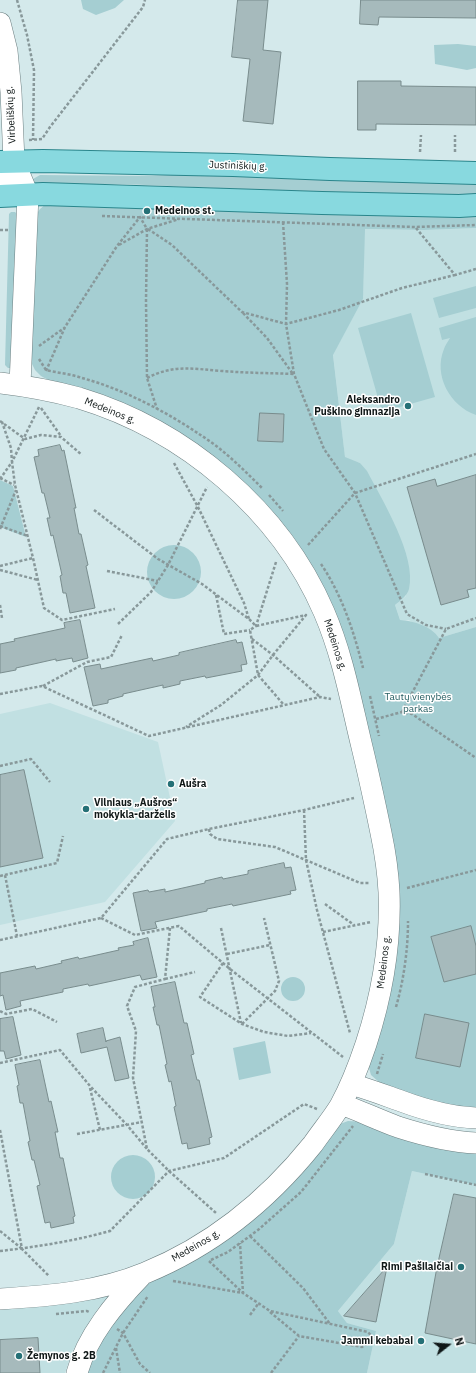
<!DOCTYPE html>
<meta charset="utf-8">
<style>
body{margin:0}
#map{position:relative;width:476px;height:1373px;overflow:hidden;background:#d4e9eb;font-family:"IBM Plex Sans",sans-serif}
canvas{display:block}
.north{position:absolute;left:428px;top:1325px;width:40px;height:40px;-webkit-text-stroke:3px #fff;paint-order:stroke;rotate:73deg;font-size:11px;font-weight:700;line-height:16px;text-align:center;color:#0f1717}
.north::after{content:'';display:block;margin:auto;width:14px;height:18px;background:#0f1717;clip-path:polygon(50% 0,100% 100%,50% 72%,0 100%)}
</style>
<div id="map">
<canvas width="476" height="1373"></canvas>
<div class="north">N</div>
</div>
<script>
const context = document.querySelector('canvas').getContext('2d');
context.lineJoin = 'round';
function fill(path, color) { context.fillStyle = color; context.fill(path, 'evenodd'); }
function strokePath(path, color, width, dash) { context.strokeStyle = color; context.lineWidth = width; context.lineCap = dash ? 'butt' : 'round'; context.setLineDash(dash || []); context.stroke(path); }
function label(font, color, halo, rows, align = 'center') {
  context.font = font + ' "IBM Plex Sans",sans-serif'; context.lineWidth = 3; context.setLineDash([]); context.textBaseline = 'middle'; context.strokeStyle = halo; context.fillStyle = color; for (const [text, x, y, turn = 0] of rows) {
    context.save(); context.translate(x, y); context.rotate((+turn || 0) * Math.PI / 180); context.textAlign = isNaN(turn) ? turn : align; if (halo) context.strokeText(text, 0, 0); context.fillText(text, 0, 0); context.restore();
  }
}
const built = new Path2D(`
 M476 228V627L439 638 409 620H400L395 605 406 596 360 463 345 458 333 354 363 299 364 229 424 230Z
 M50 703 158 742 175 821 105 902 0 925V714Z
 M412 1171 476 1185V1373H367L376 1331 347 1323 338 1311 394 1244Z
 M109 1293V1296L98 1308 72 1352 65 1373H0V1307Z`);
const green = new Path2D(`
 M81 0H124L115 8 96 15 83 9Z
 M458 44 476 46V68L467 70 435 64 434 45Z
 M232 172 476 179V196L432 197 122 184H36L33 181V179L40 175 151 176Z
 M46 204 476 212V228L424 230 365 229 363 299 333 355 345 457 360 463 367 471C382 500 417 556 409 589 407 596 401 600 395 605L400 620C414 621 431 626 439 638L476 627V1110L440 1104 380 1083 371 1075 369 1068V1056L392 965 356 687 251 493 41 376 35 370 31 362 34 218 40 209Z
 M11 212H15L17 214 10 368H8L5 365 9 214Z
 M476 286V308L439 318 433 298Z
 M411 313 435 397 382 412 358 328Z
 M476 317V415C450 406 433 375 444 349 445 345 448 342 450 338L442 340 439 328Z
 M0 480 13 486 26 537 0 527Z
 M147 572a27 27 0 1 1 54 0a27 27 0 1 1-54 0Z
 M281 989a12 12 0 1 1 24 0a12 12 0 1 1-24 0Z
 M265 1041 271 1073 239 1080 233 1048Z
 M348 1121 366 1122 476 1151V1185L412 1171 394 1244 338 1311 347 1323 376 1331 367 1373H84L96 1342 145 1285 340 1124Z
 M111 1177a22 22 0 1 1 44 0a22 22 0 1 1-44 0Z`);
const building = new Path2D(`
 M238 0H268L263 50 281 52 273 124 243 121 250 59 232 57Z
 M361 0H476V18L379 17 378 25 360 24Z
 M358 81H401V86L476 87V125L376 124V130H358Z
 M260 413 284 414 283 442 258 441Z
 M60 445 62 451 64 450 76 508H74L79 534H81L88 565 86 566 95 608 70 613 66 593H63L60 576 62 575 53 535 51 536 47 518H50L44 493H42L34 457 39 456 38 450Z
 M476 475V588L467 590 469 597 441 605 407 487 435 479 437 486Z
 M80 620 88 658 73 662 72 658 56 661V659L16 668V670L0 673V644L15 641 14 639 65 628 64 623Z
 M236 640 237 643 242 642 247 664 241 665 242 671 206 678 205 676 180 681V684L163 688V685L123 694V696L108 700V703L93 706 84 667 100 664 101 669 152 658 153 661 179 655V653Z
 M24 770 43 858 0 867V775Z
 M284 863 285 868 291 867 296 890 290 891 291 894 233 906 232 904 207 909V911L155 922 157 928 141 931 133 893 148 890 149 892 165 889V892L205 883V881L222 877 223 879 248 874V871Z
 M471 926 476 946V974L444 982 431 937Z
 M148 938 157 977 142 980 140 975 89 986 88 984 63 989V992L20 1001 21 1006 6 1010 3 995 0 996V973L35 966 36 969 62 963 61 961 78 957 79 959 119 950 118 948 134 945 133 942Z
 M175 982 184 1023H187L194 1054 191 1055 197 1080H199L212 1137 209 1138 210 1144 188 1149 187 1143 182 1144 177 1121 174 1107 176 1106 171 1081 169 1082 165 1065 167 1064 159 1025H157L153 1007H155L151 987Z
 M425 1014 469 1023 460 1067 416 1058Z
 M13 1017 21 1055 6 1059 4 1051H0V1019Z
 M103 1028 106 1042V1041L120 1037 129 1078 115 1081 107 1047 81 1053 77 1034Z
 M40 1060 49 1102 51 1101 58 1132H55L60 1158H63L75 1216 73 1217 74 1223 51 1228 50 1222 45 1223 37 1186 40 1185 34 1160H32L28 1142 30 1141 23 1103H20L17 1086 19 1085 15 1065Z
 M454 1194 476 1198V1344L425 1333 437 1267Z
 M387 1267 376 1322 344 1316Z
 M38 1338 40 1373H0V1340Z`);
const path = new Path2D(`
 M17 0 27 35 34 70 33 140
 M29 140 42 139 50 127 143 7 145 0
 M420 152 421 135
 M455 152V135
 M102 216 415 227 476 225
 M283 222 287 284 286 324 294 374 324 449 355 493 407 614 426 625 446 629
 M416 228 455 275 476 269
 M148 229 172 245 242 312 286 324 339 310 402 288 455 275
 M0 230H9
 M119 245 147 229 179 219
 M243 313 267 338 293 374
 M39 346 64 328
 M39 359 46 370C58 373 71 374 82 378 123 389 167 412 202 436 224 450 243 469 262 488
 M46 371 65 327 117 246 140 217 147 229 146 301 147 378 157 409
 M147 378C174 364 194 369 222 371 246 373 270 373 294 374
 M39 407 12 462 15 485 33 558 44 608 62 620 115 609
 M41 408 61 436
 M0 421 25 439 41 435 61 437 82 455
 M174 463 198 507 244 603 249 619
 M0 478 14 485
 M0 479 12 462 11 448 2 422
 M269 495 283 511
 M94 510 158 559 202 584 249 619 256 626 306 615 273 655 258 675 221 705 186 727
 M0 526 28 536
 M0 529 16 490
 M308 545 355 493 476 454
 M276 562 256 626 250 630 258 675 284 705
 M321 564C342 595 354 632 363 668
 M0 566 33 558
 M0 570 38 580
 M107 571 158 581
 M216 595 224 634 250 630
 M0 605 2 618
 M118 624 151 592 168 565 207 487
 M252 639 273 655 320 697
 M43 686 87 662 111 657 122 635
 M0 694 42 686 149 736 320 697 331 699
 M370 696 379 736
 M402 712 446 629 476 618
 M376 719 402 712 412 714 476 758
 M0 766 31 759 50 782
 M304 810 306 860 317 910 350 1033
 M209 829 210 834 217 839 275 847 360 883H369
 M5 875 17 936
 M0 876 57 863 63 836
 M407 888 476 870
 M325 904 354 925
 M101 918 135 935 179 926 230 969 343 1057
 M170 928 165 979 135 987 127 1006 136 1031 133 1078 147 1149 169 1171 216 1213
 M221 928 241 1023
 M323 932 371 922
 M0 940 101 918 167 839 209 829 304 810 354 798
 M227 954 270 945
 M223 963 200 997 242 1024 264 1032 288 1036 311 1033
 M165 979 195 972
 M396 1007C404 979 408 949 408 921
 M0 1011 6 1014 32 1009 57 1022
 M242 1024 275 991 279 981 264 918
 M0 1063 60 1050 90 1086 127 1125 147 1149
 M377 1074 383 1054
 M90 1088 100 1130
 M0 1130 22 1249 49 1276
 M77 1134 142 1122
 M425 1174 476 1185
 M0 1231 21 1248
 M250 1236 303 1288 330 1324
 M0 1251C36 1247 74 1241 110 1231L169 1171 224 1158 304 1104 317 1109
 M211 1260 228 1252 258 1230 301 1192 353 1126
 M209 1261 243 1293 270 1311 368 1332 374 1339 395 1344
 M173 1281 243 1293 240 1243
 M270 1312 299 1336 362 1347 374 1339
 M56 1314 87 1311 89 1312
 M250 1315 258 1304
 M117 1329 123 1333 140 1364 150 1373
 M116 1348 120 1373
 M103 1373 123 1333 148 1296
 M271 1373 299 1336`);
const minor = new Path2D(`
 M0 23 7 51 11 92 14 161 28 195 20 385
 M0 194 14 161
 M0 383C26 386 53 391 79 398 185 430 280 510 324 612 343 656 351 702 362 747 369 776 375 804 381 833 385 852 388 872 389 892 391 944 382 995 366 1044 359 1065 351 1086 340 1106 332 1119 322 1131 313 1144 268 1200 211 1246 145 1273 99 1292 49 1296 0 1299
 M351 1084C368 1089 384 1095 401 1101 425 1110 450 1117 476 1118
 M341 1104C360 1111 379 1120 398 1127 423 1135 450 1142 476 1143
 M77 1373C87 1336 115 1303 141 1276`);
const major = new Path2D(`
 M0 162 43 161 233 165 330 169 476 173
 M0 196 43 194 322 203 459 206 476 205`);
const markers = [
 [147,211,4,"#257076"],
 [408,406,4,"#257076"],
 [171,784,4,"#257076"],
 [86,809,4,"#257076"],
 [461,1267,4,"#257076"],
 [421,1341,4,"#257076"],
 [19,1356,4,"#257076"]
];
const streetNames = [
 ["Virbeliškių g.",11,115,-93],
 ["Justiniškių g.",238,166,2],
 ["Medeinos g.",110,411,22],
 ["Medeinos g.",335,645,72],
 ["Medeinos g.",384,962,-83],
 ["Medeinos g.",196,1246,-30]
];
const poiNames = [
 ["Medeinos st.",155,211],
 ["Aleksandro",400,400,"right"],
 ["Puškino gimnazija",400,412,"right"],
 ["Aušra",179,784],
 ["Vilniaus „Aušros“",94,803],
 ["mokykla-darželis",94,815],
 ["Rimi Pašilaičiai",453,1267,"right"],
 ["Jammi kebabai",413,1341,"right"],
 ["Žemynos g. 2B",27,1356]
];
const parkNames = [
 ["Tautų vienybės",418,697],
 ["parkas",418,709]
];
fill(built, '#c1e0e2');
fill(green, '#a5ced2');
fill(building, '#a6babc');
strokePath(building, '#798c8d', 1);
strokePath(minor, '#6c7f81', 22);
strokePath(major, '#2a858b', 24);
strokePath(path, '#88989a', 2.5, [3, 2]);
strokePath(minor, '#fff', 21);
strokePath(major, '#88d9df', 22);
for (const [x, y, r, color] of markers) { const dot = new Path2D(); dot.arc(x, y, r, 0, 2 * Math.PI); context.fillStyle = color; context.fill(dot); strokePath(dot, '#fff', 1.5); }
label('10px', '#0f1717', '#fff', streetNames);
label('bold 10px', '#0f1717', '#fff', poiNames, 'left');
label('10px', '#255d61', '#fff', parkNames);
</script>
